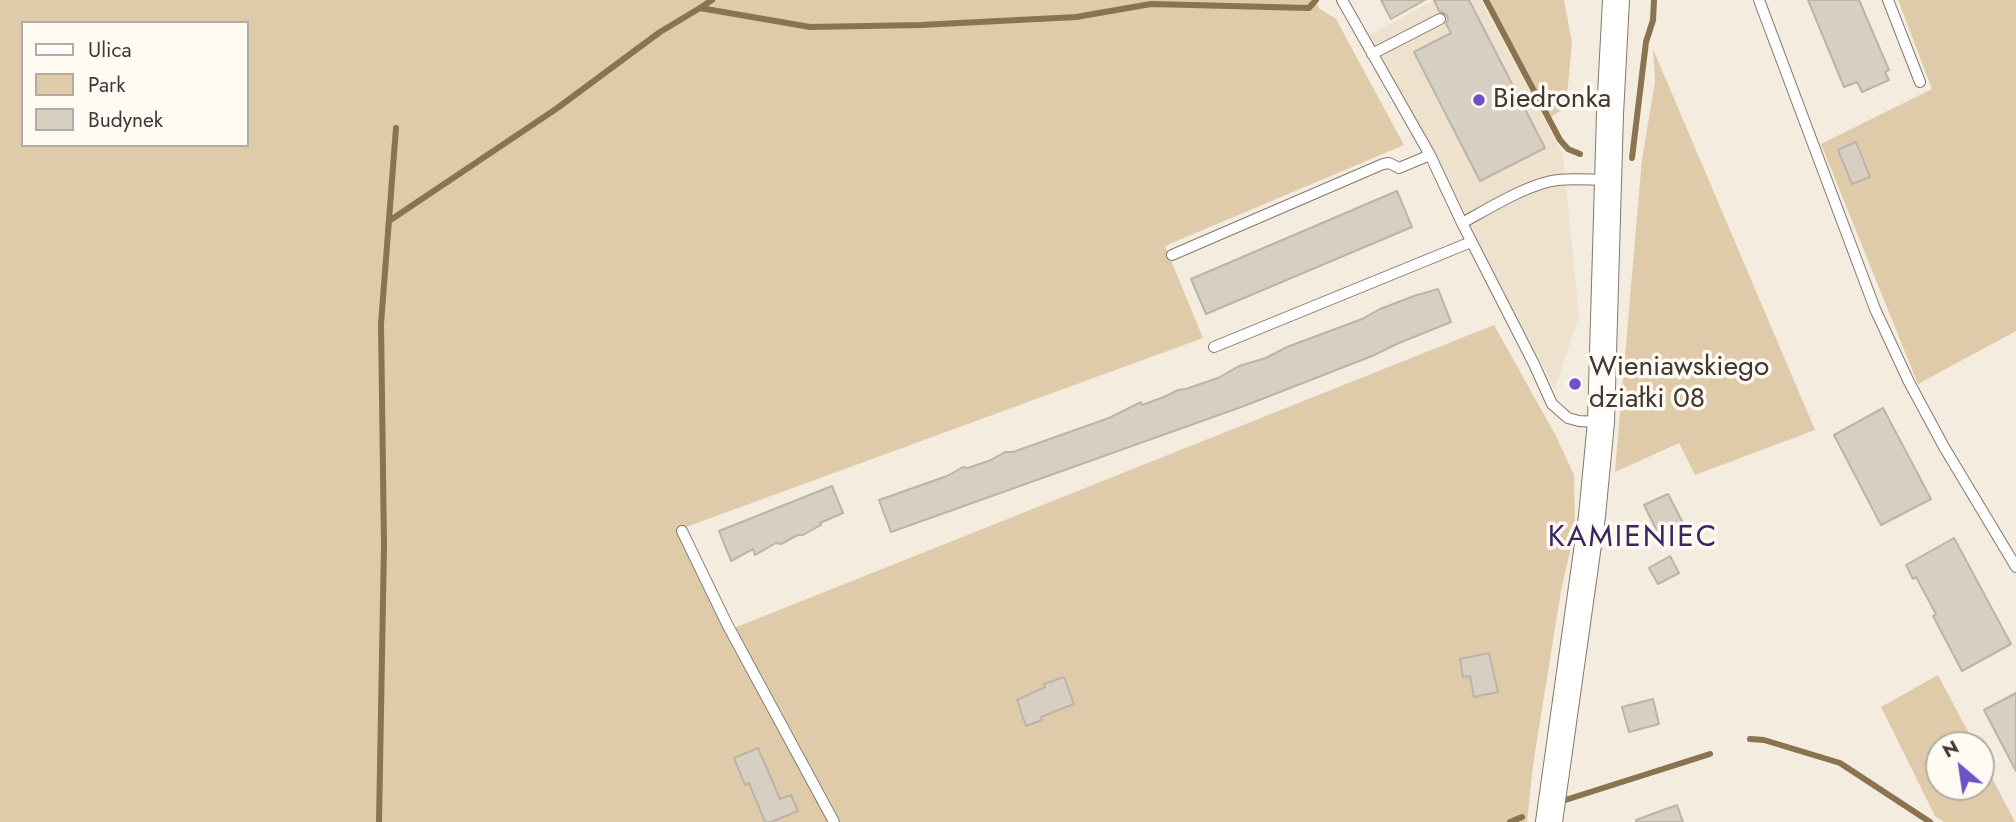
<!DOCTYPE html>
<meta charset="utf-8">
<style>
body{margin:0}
#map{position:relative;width:2016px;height:822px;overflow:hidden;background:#f4ecdf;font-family:Jost,sans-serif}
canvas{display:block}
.legend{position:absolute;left:21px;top:21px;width:228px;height:126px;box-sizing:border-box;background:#fffaf2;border:2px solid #b1ada6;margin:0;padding:9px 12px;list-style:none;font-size:21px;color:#3d3a35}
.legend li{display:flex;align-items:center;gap:14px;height:35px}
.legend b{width:35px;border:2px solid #b1ada6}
.north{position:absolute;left:1925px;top:731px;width:70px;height:70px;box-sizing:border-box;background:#fffaf2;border:2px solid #b1ada6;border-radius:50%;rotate:331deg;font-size:19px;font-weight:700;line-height:28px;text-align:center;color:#3d3a35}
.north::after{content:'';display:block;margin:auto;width:24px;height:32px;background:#6c51cb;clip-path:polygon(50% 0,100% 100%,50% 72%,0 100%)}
</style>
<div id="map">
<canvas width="2016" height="822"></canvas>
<ul class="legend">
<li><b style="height:9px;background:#fff"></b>Ulica</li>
<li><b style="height:19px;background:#dfcaaa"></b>Park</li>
<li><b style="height:19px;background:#d7cfc2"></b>Budynek</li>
</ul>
<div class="north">N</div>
</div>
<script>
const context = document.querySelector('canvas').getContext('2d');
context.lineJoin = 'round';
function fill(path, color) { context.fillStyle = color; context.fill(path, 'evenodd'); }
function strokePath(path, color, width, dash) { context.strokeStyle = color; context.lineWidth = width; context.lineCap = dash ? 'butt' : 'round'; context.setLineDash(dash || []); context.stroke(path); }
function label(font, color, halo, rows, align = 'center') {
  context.font = font + ' Jost,sans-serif'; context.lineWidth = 7; context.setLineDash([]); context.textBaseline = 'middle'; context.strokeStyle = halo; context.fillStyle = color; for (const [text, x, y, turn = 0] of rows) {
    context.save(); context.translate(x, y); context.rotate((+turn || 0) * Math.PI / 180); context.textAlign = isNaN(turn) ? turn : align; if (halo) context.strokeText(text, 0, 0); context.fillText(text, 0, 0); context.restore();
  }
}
const built = new Path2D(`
 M1434 0H1481L1563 154 1579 316 1555 389 1366 37Z`);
const green = new Path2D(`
 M0 0H1314L1320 9 1336 19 1404 145 1165 246 1203 338 686 527 734 628 1494 325 1556 436 1574 475 1575 530 1561 591 1533 765 1527 822H0ZM23 23H247V145H23Z
 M1489 0H1564L1572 42 1566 107 1551 117Z
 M1898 0H2016V331L1918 384 1821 144 1932 89Z
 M1653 49 1815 430 1695 475 1679 443 1615 472 1642 159 1655 82Z
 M1938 675 1975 745H1939V787H1981V757L2015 822H1944L1935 816 1881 707Z`);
const stream = new Path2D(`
 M1486 0 1560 140 1568 149 1580 154
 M700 8 712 0
 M1632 158 1646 42 1653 20 1654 0
 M389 221 556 109 660 32 700 8 810 27 921 25 1076 17 1151 4 1309 8 1316 0
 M1750 739 1764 740 1840 763 1930 822
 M1559 802 1710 754
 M379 822 384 545 381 324 396 128
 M1510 822 1522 817`);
const building = new Path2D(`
 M1381 0H1425L1391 19Z
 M1434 0H1469L1545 148 1480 181 1414 52 1451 33 1446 24 1448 20 1447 15 1439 11Z
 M1808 0H1859L1889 70 1885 72 1889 80 1862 92 1857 82 1844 87Z
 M1856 142 1870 177 1852 184 1838 150Z
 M1397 191 1412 227 1206 314 1191 279Z
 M1438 289 1451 322 1399 343 1372 356 1244 406 891 532 879 500 947 476 963 467 968 468 991 460 1005 452H1013L1109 418 1141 402 1142 405 1164 397 1178 390 1186 389 1218 378 1239 366 1266 358 1287 347 1362 319 1380 309 1414 296Z
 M1883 408 1931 499 1881 525 1834 435Z
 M832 486 843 513 820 523 821 525 803 535H798L781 544 776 543 755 555 753 549 731 561 719 531Z
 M1668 494 1682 521 1658 533 1644 505Z
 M1954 538 2011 644 1962 671 1933 616 1936 614 1916 577 1913 579 1906 565Z
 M1670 556 1679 573 1658 584 1649 568Z
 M1489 653 1498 692 1474 697 1470 676 1463 677 1460 659Z
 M1064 677 1074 704 1041 717 1042 720 1026 726 1017 700 1045 687 1044 684Z
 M2016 693V771L1984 710Z
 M1653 699 1659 724 1629 732 1622 707Z
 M758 748 780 799 791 795 798 811 771 822H765L749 783 745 785 734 758Z
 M1677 805 1683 822H1636V820Z`);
const service = new Path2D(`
 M1342 0 1430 155 1462 223 1534 364 1552 404 1568 418 1579 421 1599 422
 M1759 0 1875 309 1909 382 1944 447 2016 567
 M1888 0 1920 82
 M1372 54 1440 19
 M1462 223C1488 209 1529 183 1558 180 1574 178 1591 180 1608 180
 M1172 255 1383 164 1389 163 1399 168 1430 155
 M1214 347 1471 242
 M682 531 727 624 834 822`);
const tertiary = new Path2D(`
 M1549 822 1592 516 1601 422 1610 114 1616 0`);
const markers = [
 [1479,100,7,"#6c51cb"],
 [1575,384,7,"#6c51cb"]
];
const poiNames = [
 ["Biedronka",1493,100],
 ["Wieniawskiego",1589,368],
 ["działki 08",1589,400]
];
const neighbourhoodNames = [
 ["KAMIENIEC",1633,539]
];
fill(built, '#eee2ce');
fill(green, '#dfcaaa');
strokePath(stream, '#8a734e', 6);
fill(building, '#d7cfc2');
strokePath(building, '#bcb4a8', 2);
strokePath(service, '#80796d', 12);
strokePath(tertiary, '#80796d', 28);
strokePath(service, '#fff', 10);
strokePath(tertiary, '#fff', 26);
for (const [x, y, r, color] of markers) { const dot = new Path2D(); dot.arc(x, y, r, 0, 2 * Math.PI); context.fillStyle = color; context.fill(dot); strokePath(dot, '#fffaf2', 2.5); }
label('28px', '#3d3a35', '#fffaf2', poiNames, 'left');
context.letterSpacing = '2px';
label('30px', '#352965', '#fffaf2', neighbourhoodNames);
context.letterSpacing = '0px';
</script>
